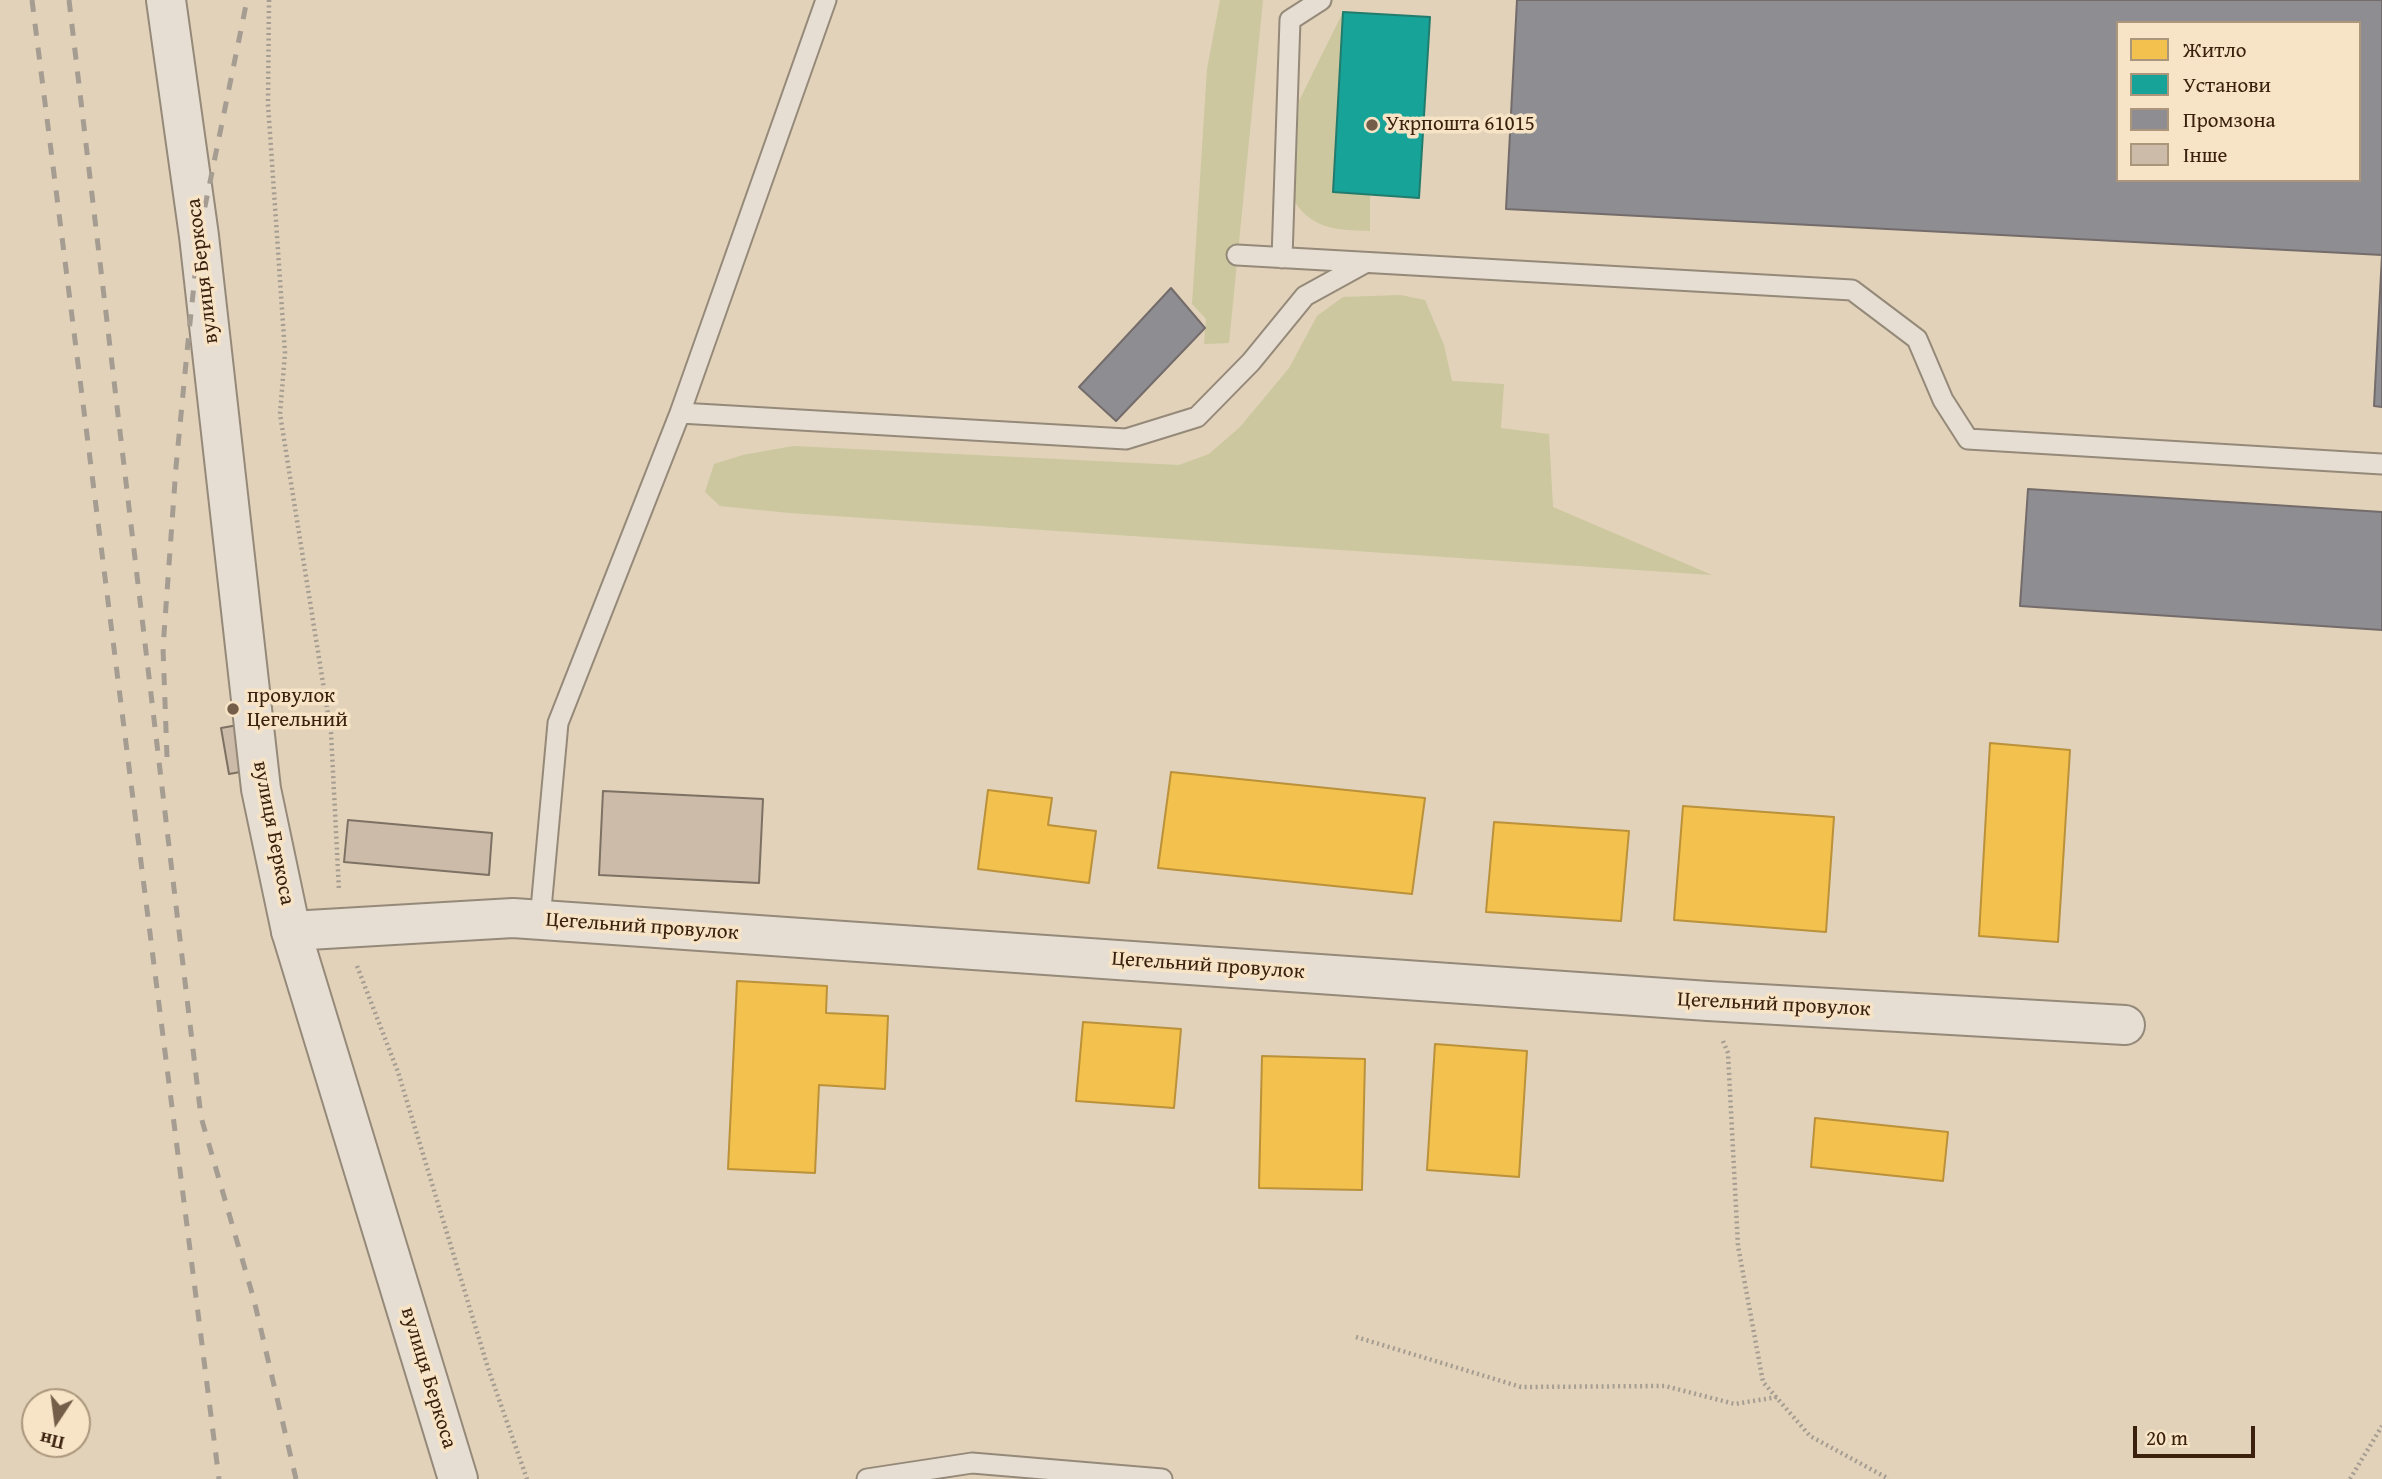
<!DOCTYPE html>
<meta charset="utf-8">
<style>
body{margin:0}
#map{position:relative;width:2382px;height:1479px;overflow:hidden;background:#e1d2b9;font-family:"Gentium Book Plus",serif}
canvas{display:block}
.legend{position:absolute;left:2116px;top:21px;width:245px;height:161px;box-sizing:border-box;background:#f7e4c6;border:2px solid #ab967c;margin:0;padding:9px 12px;list-style:none;font-size:21px;color:#3a200d}
.legend li{display:flex;align-items:center;gap:14px;height:35px}
.legend b{width:35px;border:2px solid #ab967c}
.north{position:absolute;left:21px;top:1388px;width:70px;height:70px;box-sizing:border-box;background:#f7e4c6;border:2px solid #ab967c;border-radius:50%;rotate:193deg;font-size:19px;font-weight:700;line-height:28px;text-align:center;color:#3a200d}
.north::after{content:'';display:block;margin:auto;width:24px;height:32px;background:#745e49;clip-path:polygon(50% 0,100% 100%,50% 72%,0 100%)}
.scale{position:absolute;left:2133px;top:1426px;width:122px;height:32px;box-sizing:border-box;border:4px solid #3a200d;border-top:0;padding-left:9px;font-size:21px;line-height:24px;white-space:nowrap;color:#3a200d;-webkit-text-stroke:5px #f7e4c6;paint-order:stroke}
</style>
<div id="map">
<canvas width="2382" height="1479"></canvas>
<ul class="legend">
<li><b style="height:19px;background:#f2c14e"></b>Житло</li>
<li><b style="height:19px;background:#17a398"></b>Установи</li>
<li><b style="height:19px;background:#8d8d92"></b>Промзона</li>
<li><b style="height:19px;background:#ccbba8"></b>Інше</li>
</ul>
<div class="north">Пн</div>
<div class="scale">20 m</div>
</div>
<script>
const context = document.querySelector('canvas').getContext('2d');
context.lineJoin = 'round';
function fill(path, color) { context.fillStyle = color; context.fill(path, 'evenodd'); }
function strokePath(path, color, width, dash) { context.strokeStyle = color; context.lineWidth = width; context.lineCap = dash ? 'butt' : 'round'; context.setLineDash(dash || []); context.stroke(path); }
function label(font, color, halo, rows, align = 'center') {
  context.font = font + ' "Gentium Book Plus",serif'; context.lineWidth = 7; context.setLineDash([]); context.textBaseline = 'middle'; context.strokeStyle = halo; context.fillStyle = color; for (const [text, x, y, turn = 0] of rows) {
    context.save(); context.translate(x, y); context.rotate((+turn || 0) * Math.PI / 180); context.textAlign = isNaN(turn) ? turn : align; if (halo) context.strokeText(text, 0, 0); context.fillText(text, 0, 0); context.restore();
  }
}
const green = new Path2D(`
 M1220 0H1263L1229 343 1204 344 1206 319 1192 304 1207 69Z
 M1343 12 1333 192 1370 195V231C1338 230 1313 230 1294 201L1299 101Z
 M1401 295 1425 300 1444 345 1452 381 1504 384 1501 428 1549 434 1553 507 1712 575 790 513 720 506 705 492 714 464 743 455 793 446 1179 465 1209 454 1240 427 1289 368 1317 316 1343 297Z`);
const homes = new Path2D(`
 M1990 743 2070 750 2058 942 1979 936Z
 M1171 772 1425 798 1412 894 1158 868Z
 M988 790 1052 798 1048 825 1096 831 1089 883 978 869Z
 M1683 806 1834 817 1826 932 1674 920Z
 M1494 822 1629 831 1621 921 1486 912Z
 M737 981 827 986 826 1013 888 1016 885 1089 819 1085 815 1173 728 1169Z
 M1083 1022 1181 1029 1174 1108 1076 1101Z
 M1435 1044 1527 1051 1519 1177 1427 1170Z
 M1262 1056 1365 1059 1362 1190 1259 1188Z
 M1815 1118 1948 1132 1943 1181 1811 1167Z`);
const public = new Path2D(`
 M1343 12 1430 17 1419 198 1333 192Z`);
const industry = new Path2D(`
 M1517 0H2382V407L2374 406 2382 255 1506 209ZM2118 23H2359V180H2118Z
 M1171 288 1205 328 1116 421 1079 387Z
 M2028 489 2382 512V630L2020 606Z`);
const building = new Path2D(`
 M238 725 246 771 229 774 221 728Z
 M603 791 763 799 759 883 599 875Z
 M348 820 492 833 489 875 344 862Z`);
const path = new Path2D(`
 M269 0 268 104 285 353 280 414 331 733 339 890
 M357 966 398 1072 488 1368 527 1479
 M1723 1041 1728 1053 1738 1246 1763 1382 1810 1436 1889 1479
 M1356 1337 1521 1387 1665 1386 1735 1404 1777 1397
 M2350 1479 2382 1426`);
const service = new Path2D(`
 M1237 255 1852 290 1917 339 1943 400 1968 439 2382 464
 M1282 258 1290 20 1321 0
 M680 413 826 0
 M540 920 558 723 680 413 1126 439 1197 417 1251 362 1305 296 1365 263
 M867 1479 972 1463 1162 1479`);
const minor = new Path2D(`
 M291 931 513 918 1708 1001 2125 1025`);
const tertiary = new Path2D(`
 M166 0 199 236 261 789 291 931 458 1479`);
const rail = new Path2D(`
 M32 0 219 1479
 M69 0 201 1117 254 1300 296 1479
 M167 757 163 648 176 467 188 342 199 236 247 0`);
const markers = [
 [1372,125,7,"#745e49"],
 [233,709,7,"#745e49"]
];
const poiNames = [
 ["Укрпошта 61015",1386,125],
 ["провулок",247,697],
 ["Цегельний",247,721]
];
const streetNames = [
 ["вулиця Беркоса",203,271,-97],
 ["вулиця Беркоса",273,833,79],
 ["Цегельний провулок",642,927,4],
 ["Цегельний провулок",1208,966,4],
 ["Цегельний провулок",1774,1005,3],
 ["вулиця Беркоса",428,1378,73]
];
fill(green, '#ccc79e');
fill(homes, '#f2c14e');
strokePath(homes, '#bb913a', 2);
fill(public, '#17a398');
strokePath(public, '#227c6e', 2);
fill(industry, '#8d8d92');
strokePath(industry, '#746c6a', 2);
fill(building, '#ccbba8');
strokePath(building, '#7d7163', 2);
strokePath(service, '#958979', 23);
strokePath(minor, '#958979', 42);
strokePath(tertiary, '#958979', 42);
strokePath(path, '#a69d92', 4.5, [2, 3.5]);
strokePath(service, '#e6ded2', 19);
strokePath(minor, '#e6ded2', 38);
strokePath(tertiary, '#e6ded2', 38);
strokePath(rail, '#a69d92', 5, [12, 12]);
for (const [x, y, r, color] of markers) { const dot = new Path2D(); dot.arc(x, y, r, 0, 2 * Math.PI); context.fillStyle = color; context.fill(dot); strokePath(dot, '#f7e4c6', 2.5); }
label('21px', '#3a200d', '#f7e4c6', poiNames, 'left');
label('21px', '#3a200d', '#f7e4c6', streetNames);
</script>
